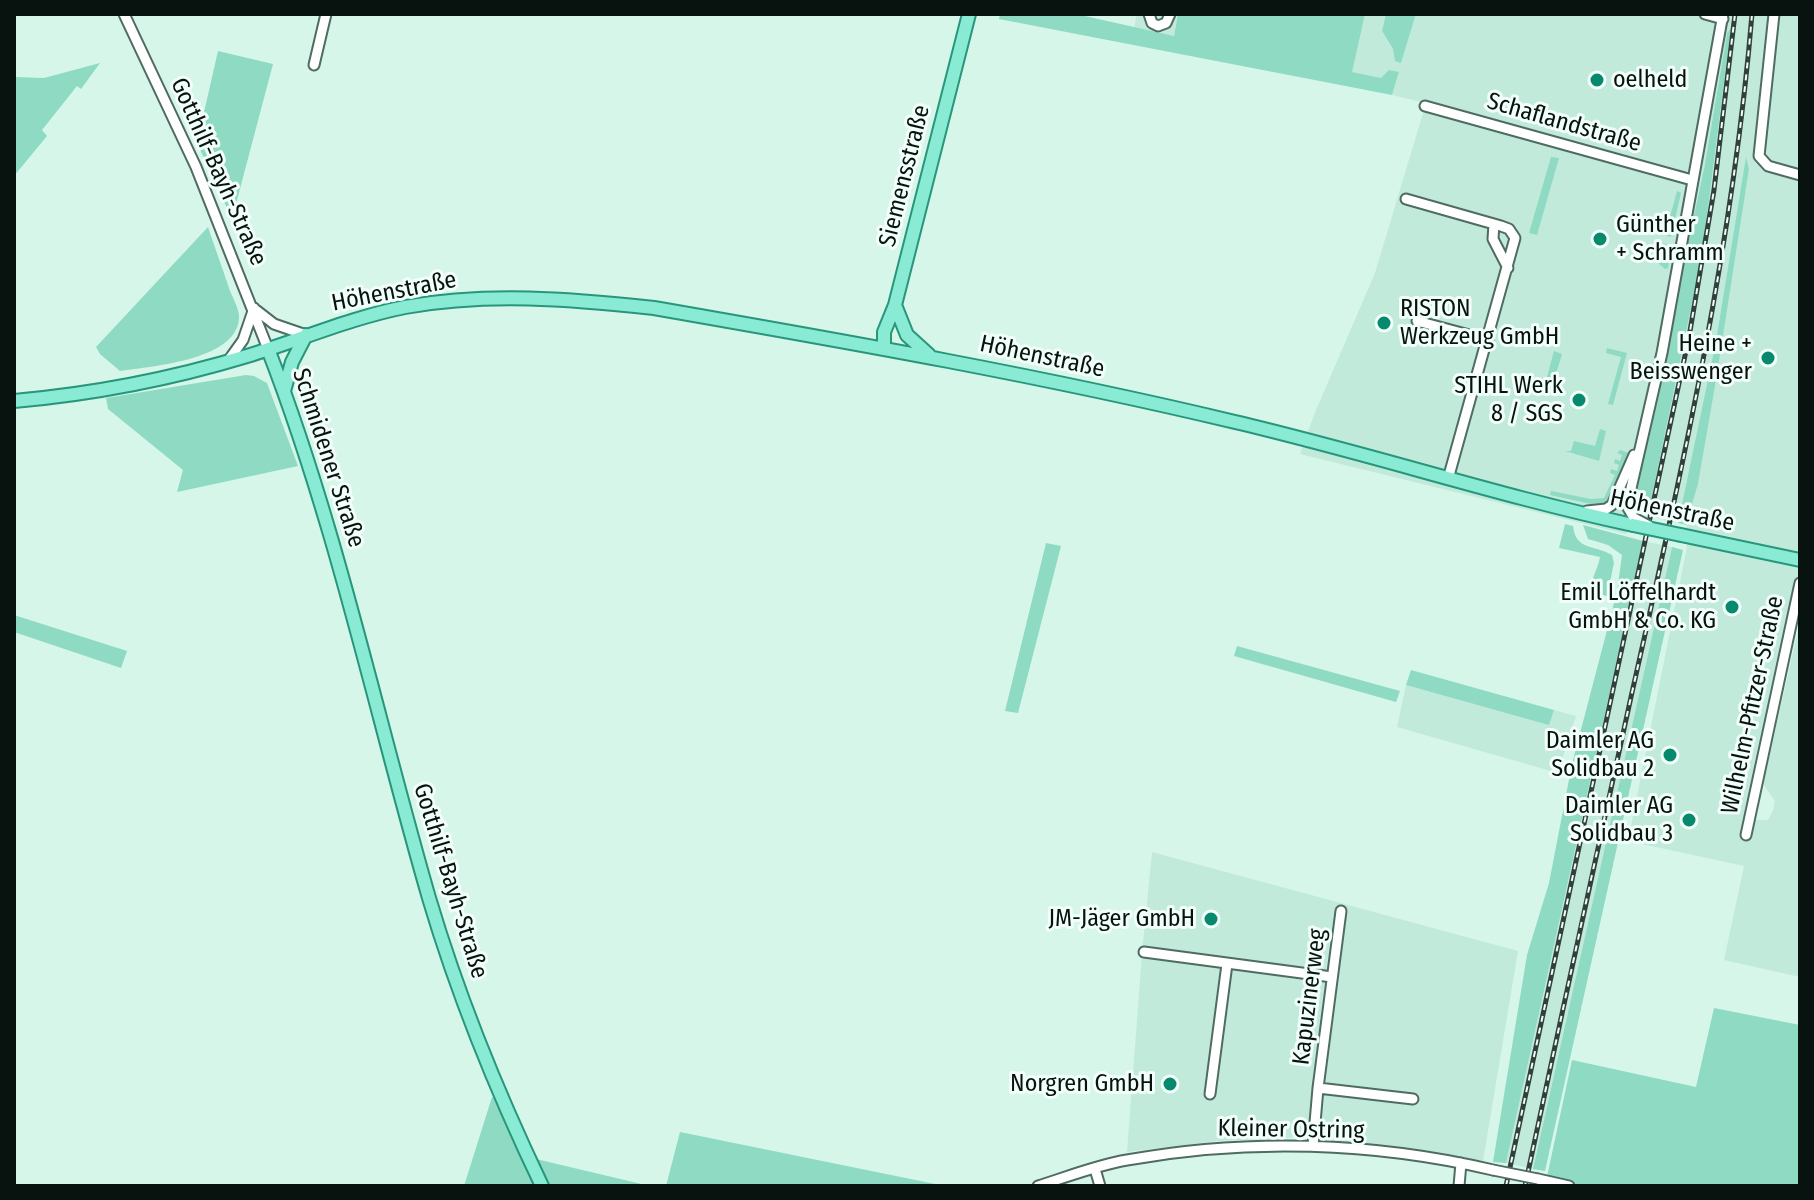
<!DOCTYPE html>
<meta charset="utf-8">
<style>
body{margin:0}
#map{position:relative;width:1814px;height:1200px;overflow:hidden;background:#d6f6ea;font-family:"Fira Sans Condensed",sans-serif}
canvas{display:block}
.frame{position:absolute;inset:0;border:16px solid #08130f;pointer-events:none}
</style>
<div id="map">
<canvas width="1814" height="1200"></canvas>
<div class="frame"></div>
</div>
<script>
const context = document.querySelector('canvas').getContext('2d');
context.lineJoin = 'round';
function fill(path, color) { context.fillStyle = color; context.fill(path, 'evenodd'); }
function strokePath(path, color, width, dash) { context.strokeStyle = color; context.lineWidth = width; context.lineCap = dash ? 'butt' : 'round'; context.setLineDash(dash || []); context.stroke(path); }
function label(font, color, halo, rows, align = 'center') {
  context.font = font + ' "Fira Sans Condensed",sans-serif'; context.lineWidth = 6; context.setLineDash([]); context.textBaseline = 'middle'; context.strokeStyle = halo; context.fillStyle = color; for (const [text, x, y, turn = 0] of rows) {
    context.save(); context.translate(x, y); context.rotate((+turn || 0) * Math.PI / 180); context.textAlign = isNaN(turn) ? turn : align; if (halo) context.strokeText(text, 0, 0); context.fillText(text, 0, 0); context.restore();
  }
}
const built = new Path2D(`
 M1137 14H1178L1174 36 1134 28Z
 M1365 14H1386L1382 31 1401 63 1416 14H1800V609L1753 820H1768L1773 811 1775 801 1763 784 1800 622V977L1724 960 1744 866 1628 841 1687 547 1686 525 1698 484 1749 169 1746 160 1716 341 1678 523 1648 516 1702 255 1731 29 1727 33 1705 164 1626 534 1300 454 1314 415 1375 273 1426 103 1392 95 1399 73 1381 78 1351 72Z
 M1643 541 1672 547 1533 1169 1506 1163Z
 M1406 685 1548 724 1554 710 1576 716 1558 773 1397 727Z
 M1152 852 1518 951 1483 1161 1308 1137 1217 1141 1127 1152 1142 954Z`);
const green = new Path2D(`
 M1000 14H1076L1174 36 1178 14H1365L1352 72 1381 78 1389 70 1399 72 1392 95 999 19Z
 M1386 14H1416L1401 63 1395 61 1393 49 1382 31Z
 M1731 28 1702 255 1648 516 1634 507 1635 493 1705 164 1727 33Z
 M218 51 273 64 232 219 197 143Z
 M100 63 81 89 77 86 42 130 47 136 14 176V77L44 78Z
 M1551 157 1559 158 1537 235 1529 233Z
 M1746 157 1749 169 1717 374 1698 484 1686 525 1678 523 1716 341Z
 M1677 191 1681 193 1671 237 1665 235Z
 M208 227C215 248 223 270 230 291 233 298 238 307 239 315 241 360 153 366 120 371L100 354 96 347Z
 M1663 243 1672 246 1668 268 1665 269 1657 262Z
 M1607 348 1627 353 1613 405 1608 404 1621 357 1606 353Z
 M1554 351 1562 354 1551 390 1544 388Z
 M246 375 254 376 267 383 298 466 177 492 183 470 108 409 106 398Z
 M1600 429 1606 431 1599 461 1565 451H1571L1574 441 1595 446Z
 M1620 450 1629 453 1628 456 1609 502 1591 504 1550 495 1551 491 1591 499 1604 498 1615 475 1610 473 1611 469 1617 471 1619 465 1614 463 1615 459 1620 461 1622 455 1617 453Z
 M1565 524 1573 526C1576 551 1593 544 1612 555L1614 563 1607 596 1591 592C1590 580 1598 569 1600 557L1559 548Z
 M1583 525 1643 541 1506 1163 1493 1162 1527 955 1549 883 1572 764 1617 592 1622 555 1608 545 1588 539Z
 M1046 543 1061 546 1018 713 1005 711Z
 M1672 547 1683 550 1545 1171 1533 1169Z
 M14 615 127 651 121 668 14 632Z
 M1237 646 1400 691 1396 702 1234 656Z
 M1411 670 1554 710 1549 725 1406 685Z
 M1714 1008 1800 1025V1186H1545L1572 1060 1696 1087Z
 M492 1097 495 1098 535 1186H464Z
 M680 1132 945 1186H666Z
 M536 1159 650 1186H549Z`);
const minor = new Path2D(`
 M124 14 196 167 268 349
 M1149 14 1152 23 1158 26 1166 23 1170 14
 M1705 14 1723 19
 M1774 14 1759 156 1768 166 1800 175
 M314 65 326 14
 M1425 106 1692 180
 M1406 199 1501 226 1509 229 1515 238 1448 479
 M1494 224 1493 239 1508 268
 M256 310 274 324 306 335
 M1417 321 1488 340
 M228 361 243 340 254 308
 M1587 511 1606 509 1612 505 1634 455
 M1634 518 1628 508 1629 497 1662 353 1723 14
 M1746 835 1800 583
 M1144 952 1332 977
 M1318 1088 1413 1099
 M1210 1094 1227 964
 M1313 1146 1318 1088 1341 911
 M1095 1169 1100 1186
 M1538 1179 1569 1186
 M1038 1186C1067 1177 1097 1165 1127 1160 1247 1138 1374 1142 1493 1170
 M1459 1186 1461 1163`);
const major = new Path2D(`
 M895 305 907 335 929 355
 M268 349C337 527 376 715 429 898 458 996 498 1094 542 1186
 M884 349V332L895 305 969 14
 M284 391 292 362 306 335
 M14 401C93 394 171 379 247 356 300 340 350 318 405 307 488 292 570 299 654 308 849 342 1043 376 1235 422 1368 453 1499 496 1633 525
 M1681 535 1800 560`);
const rail = new Path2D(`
 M1506 1186 1689 337 1714 190 1735 14
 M1525 1186C1560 1023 1595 859 1631 697 1682 471 1733 245 1752 14`);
const minorBridge = new Path2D(`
 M1634 518 1649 526
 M1493 1170 1538 1179`);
const majorBridge = new Path2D(`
 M1633 525 1681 535`);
const markers = [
 [1597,80,8,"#07896d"],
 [1600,239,8,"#07896d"],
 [1384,323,8,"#07896d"],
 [1768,358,8,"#07896d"],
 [1579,400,8,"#07896d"],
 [1732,607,8,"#07896d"],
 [1670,755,8,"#07896d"],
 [1689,820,8,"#07896d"],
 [1211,919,8,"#07896d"],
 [1170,1084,8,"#07896d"]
];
const poiNames = [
 ["oelheld",1613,80,"left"],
 ["Günther",1616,225,"left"],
 ["+ Schramm",1616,253,"left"],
 ["RISTON",1400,309,"left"],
 ["Werkzeug GmbH",1400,337,"left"],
 ["Heine +",1752,344],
 ["Beisswenger",1752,372],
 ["STIHL Werk",1563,386],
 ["8 / SGS",1563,414],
 ["Emil Löffelhardt",1716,593],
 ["GmbH & Co. KG",1716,621],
 ["Daimler AG",1654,741],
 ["Solidbau 2",1654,769],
 ["Daimler AG",1673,806],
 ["Solidbau 3",1673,834],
 ["JM-Jäger GmbH",1195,919],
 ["Norgren GmbH",1154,1084]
];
const streetNames = [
 ["Schaflandstraße",1564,123,16],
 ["Gotthilf-Bayh-Straße",218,172,66],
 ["Siemensstraße",905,176,-76],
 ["Höhenstraße",394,292,-11],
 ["Höhenstraße",1042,357,12],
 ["Schmidener Straße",328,458,72],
 ["Höhenstraße",1672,511,12],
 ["Wilhelm-Pfitzer-Straße",1753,705,-78],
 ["Gotthilf-Bayh-Straße",450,881,73],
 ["Kapuzinerweg",1310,997,-83],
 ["Kleiner Ostring",1291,1130,1]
];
fill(built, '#c1eadb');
fill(green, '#8fdac2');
strokePath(minor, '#4f6b62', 13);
strokePath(major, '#28967b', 16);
strokePath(minor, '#fff', 9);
strokePath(major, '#89ebd3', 12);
strokePath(rail, '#31403b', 5);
strokePath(rail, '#f1fef9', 2, [6]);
strokePath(minorBridge, '#4f6b62', 13, []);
strokePath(majorBridge, '#28967b', 16, []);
strokePath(minorBridge, '#fff', 9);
strokePath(majorBridge, '#89ebd3', 12);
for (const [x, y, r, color] of markers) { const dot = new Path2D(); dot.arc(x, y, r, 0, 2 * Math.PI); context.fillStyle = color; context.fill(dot); strokePath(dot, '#f1fef9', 3); }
label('24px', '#08130f', '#f1fef9', poiNames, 'right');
label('24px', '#08130f', '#f1fef9', streetNames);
</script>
